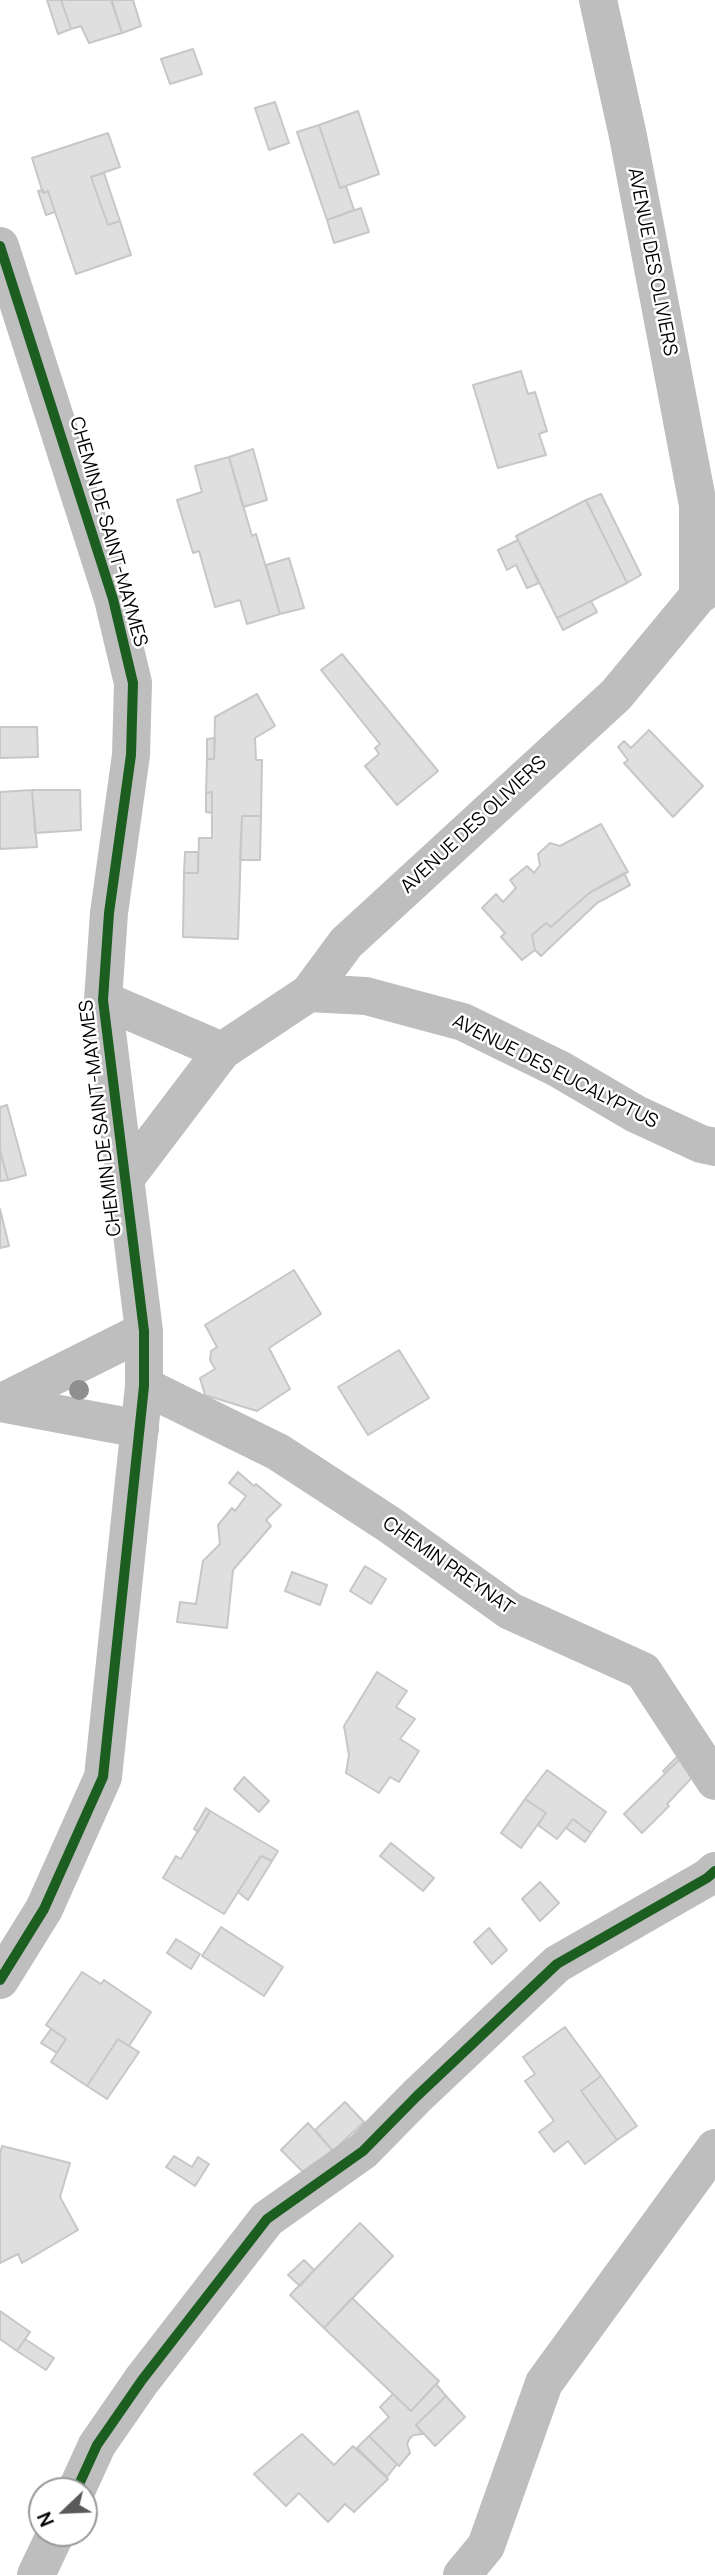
<!DOCTYPE html>
<style>
body{margin:0}
#map{position:relative;width:715px;height:2575px;overflow:hidden;background:#fff;font-family:Manrope,sans-serif}
canvas{display:block}
.north{position:absolute;left:28px;top:2477px;width:70px;height:70px;box-sizing:border-box;background:#fff;border:2px solid #999;border-radius:50%;rotate:247deg;font-size:19px;font-weight:700;line-height:28px;text-align:center;color:#000}
.north::after{content:'';display:block;margin:auto;width:24px;height:32px;background:#595959;clip-path:polygon(50% 0,100% 100%,50% 72%,0 100%)}
</style>
<div id="map">
<canvas width="715" height="2575"></canvas>
<div class="north">N</div>
</div>
<script>
const context = document.querySelector('canvas').getContext('2d');
context.lineJoin = 'round';
function fill(path, color) { context.fillStyle = color; context.fill(path, 'evenodd'); }
function strokePath(path, color, width, dash) { context.strokeStyle = color; context.lineWidth = width; context.lineCap = dash ? 'butt' : 'round'; context.setLineDash(dash || []); context.stroke(path); }
function label(font, color, halo, rows, align = 'center') {
  context.font = font + ' Manrope,sans-serif'; context.lineWidth = 5; context.setLineDash([]); context.textBaseline = 'middle'; context.strokeStyle = halo; context.fillStyle = color; for (const [text, x, y, turn = 0] of rows) {
    context.save(); context.translate(x, y); context.rotate((+turn || 0) * Math.PI / 180); context.textAlign = isNaN(turn) ? turn : align; if (halo) context.strokeText(text, 0, 0); context.fillText(text, 0, 0); context.restore();
  }
}
const building = new Path2D(`
 M47 0H61L71 29 58 34Z
 M61 0H111L122 33 89 43 81 26 71 29Z
 M115 0H133L141 26 122 33 112 1Z
 M193 49 202 74 170 84 161 59Z
 M275 102 289 143 269 150 255 108Z
 M358 111 379 174 340 188 319 125Z
 M319 125 340 188 346 186 354 210 327 220 297 132Z
 M108 133 120 167 91 177 108 225 120 221 131 255 76 274 48 191 43 193 32 158Z
 M104 173 120 221 108 225 91 177Z
 M43 190V193L48 191 55 212 46 215 38 191Z
 M361 208 369 232 334 243 327 220Z
 M521 371 528 394 535 392 547 431 539 434 546 455 498 468 473 385Z
 M253 449 267 500 243 507 229 457Z
 M229 457 252 536 256 534 280 614 247 624 240 600 215 607 199 551 193 553 177 500 202 492 195 466Z
 M601 494 641 575 627 583 586 500Z
 M586 500 627 583 557 618 516 536Z
 M518 540 539 583 527 588 516 565 507 570 498 550Z
 M289 558 304 608 280 614 266 565Z
 M591 601 597 612 563 630 557 618Z
 M342 654 438 771 397 805 365 766 379 754 375 748 380 744 321 670Z
 M257 694 275 726 255 738 256 760H262L261 816H242L238 939 183 937 184 873H198L199 838H212V792L206 793 207 759H214L215 717Z
 M0 727H37L38 757 0 758Z
 M649 730 703 786 673 817 624 763 628 760 618 747 624 741 631 748Z
 M215 738 214 759H207V739Z
 M32 790H80L81 830 35 833Z
 M32 790 37 847 0 849V792Z
 M212 792V813L206 812V793Z
 M242 816H261L260 860H240Z
 M601 824 628 872 589 893 551 927 546 923 532 935 535 950 522 960 501 937 505 933 482 908 496 894 503 902 516 888 510 880 527 866 534 873 540 865 538 854 550 843 560 846Z
 M185 852H198V873H184Z
 M624 873 630 885 597 903 541 956 535 950 532 935 546 923 551 927 589 893Z
 M7 1105 26 1175 8 1180 0 1150V1107Z
 M0 1150 8 1180 0 1181Z
 M0 1209 9 1246 0 1248Z
 M294 1270 321 1314 269 1348 290 1389 257 1411 205 1395 200 1378 215 1369 210 1360 211 1351 217 1347 205 1325Z
 M399 1350 429 1398 368 1435 338 1387Z
 M238 1472 254 1486 256 1484 281 1505 266 1520 271 1526 233 1570 227 1628 177 1622 180 1602 196 1604 203 1561 220 1544 218 1525 232 1508 235 1511 246 1496 229 1483Z
 M365 1566 386 1579 371 1604 350 1591Z
 M292 1572 327 1585 320 1605 285 1591Z
 M377 1672 407 1691 396 1707 415 1719 400 1739 419 1751 399 1782 390 1777 379 1793 346 1773 349 1755 344 1726Z
 M688 1751 699 1770 667 1804 669 1806 642 1833 624 1814Z
 M677 1757 680 1759 665 1773 663 1771Z
 M547 1770 606 1812 591 1833 573 1819 557 1839 538 1825 546 1813 525 1799Z
 M244 1777 269 1801 259 1812 234 1789Z
 M525 1799 546 1813 521 1848 501 1833Z
 M206 1808 210 1811 198 1832 194 1829Z
 M210 1811 278 1851 272 1861 261 1856 224 1914 163 1878 176 1856 181 1859Z
 M573 1819 591 1833 585 1842 566 1828Z
 M391 1843 434 1878 423 1891 380 1856Z
 M261 1856 272 1861 248 1900 238 1892Z
 M540 1882 559 1903 540 1921 522 1899Z
 M221 1927 283 1967 264 1996 202 1956Z
 M489 1928 507 1950 492 1964 474 1942Z
 M176 1939 200 1954 191 1969 167 1953Z
 M82 1972 101 1984 104 1980 151 2012 129 2046 118 2039 87 2086 51 2062 66 2039 46 2025Z
 M565 2027 601 2076 581 2091 617 2140 585 2164 568 2141 554 2152 539 2132 554 2121 525 2081 535 2074 523 2057Z
 M51 2029 66 2039 57 2053 41 2043Z
 M118 2039 139 2052 107 2099 87 2086Z
 M601 2076 637 2126 617 2140 581 2091Z
 M345 2102 364 2122 333 2151 315 2130Z
 M308 2123 333 2151 307 2176 281 2150Z
 M2 2146 70 2163 60 2197 78 2230 22 2263 18 2254 0 2263V2154Z
 M174 2156 192 2167 198 2157 209 2164 195 2186 166 2167Z
 M360 2223 393 2256 324 2328 290 2295Z
 M304 2260 314 2270 300 2286 288 2275Z
 M352 2298 439 2381 411 2411 324 2328Z
 M0 2311 30 2332 17 2351 0 2339Z
 M25 2339 54 2358 46 2370 17 2351Z
 M436 2384 446 2396 416 2425 423 2434 414 2435 410 2438 407 2444 410 2453 399 2466 369 2436 389 2417 380 2407 393 2394 411 2411Z
 M446 2396 465 2417 435 2446 416 2425Z
 M302 2434 334 2465 353 2446 388 2479 354 2512 345 2504 328 2522 299 2493 286 2506 254 2474Z
 M369 2436 397 2464 387 2477 357 2448Z`);
const street = new Path2D(`
 M598 0 628 136 698 505V596
 M0 246 113 599 133 683 131 755 109 913 103 1000 144 1331V1386L103 1777 44 1909 0 1980
 M309 993 366 996 463 1022 559 1069 636 1114 701 1144 715 1147
 M103 1000 222 1051
 M125 1179 222 1051 309 993 346 943 616 695 698 596 715 584
 M144 1386 278 1452 390 1525 510 1611 643 1671 715 1781
 M0 1403 144 1331
 M0 1403 140 1429
 M76 2491 97 2445 142 2380 267 2219 363 2151 417 2096 557 1964 707 1878 715 1871
 M36 2575 56 2533
 M462 2575 486 2546 544 2383 715 2148`);
const cycleway = new Path2D(`
 M0 246 113 599 133 683 131 755 109 913 103 1000 144 1331V1386L103 1777 44 1909 0 1980
 M76 2491 97 2445 142 2380 267 2219 363 2151 417 2096 557 1964 707 1878 715 1871`);
const trees = [
 [79,1390]
];
const streetNames = [
 ["AVENUE DES OLIVIERS",652,262,79],
 ["CHEMIN DE SAINT-MAYMES",108,532,74],
 ["AVENUE DES OLIVIERS",474,825,-43],
 ["AVENUE DES EUCALYPTUS",555,1072,27],
 ["CHEMIN DE SAINT-MAYMES",101,1118,-97],
 ["CHEMIN PREYNAT",448,1566,35]
];
fill(building, '#dfdfdf');
strokePath(building, '#c7c7c7', 2);
strokePath(street, '#bebebe', 38);
strokePath(cycleway, '#1b5e20', 10);
context.fillStyle = '#8f8f8f';
for (const [x, y] of trees) { context.beginPath(); context.arc(x, y, 10, 0, 2 * Math.PI); context.fill(); }
label('19px', '#000', '#fff', streetNames);
</script>
